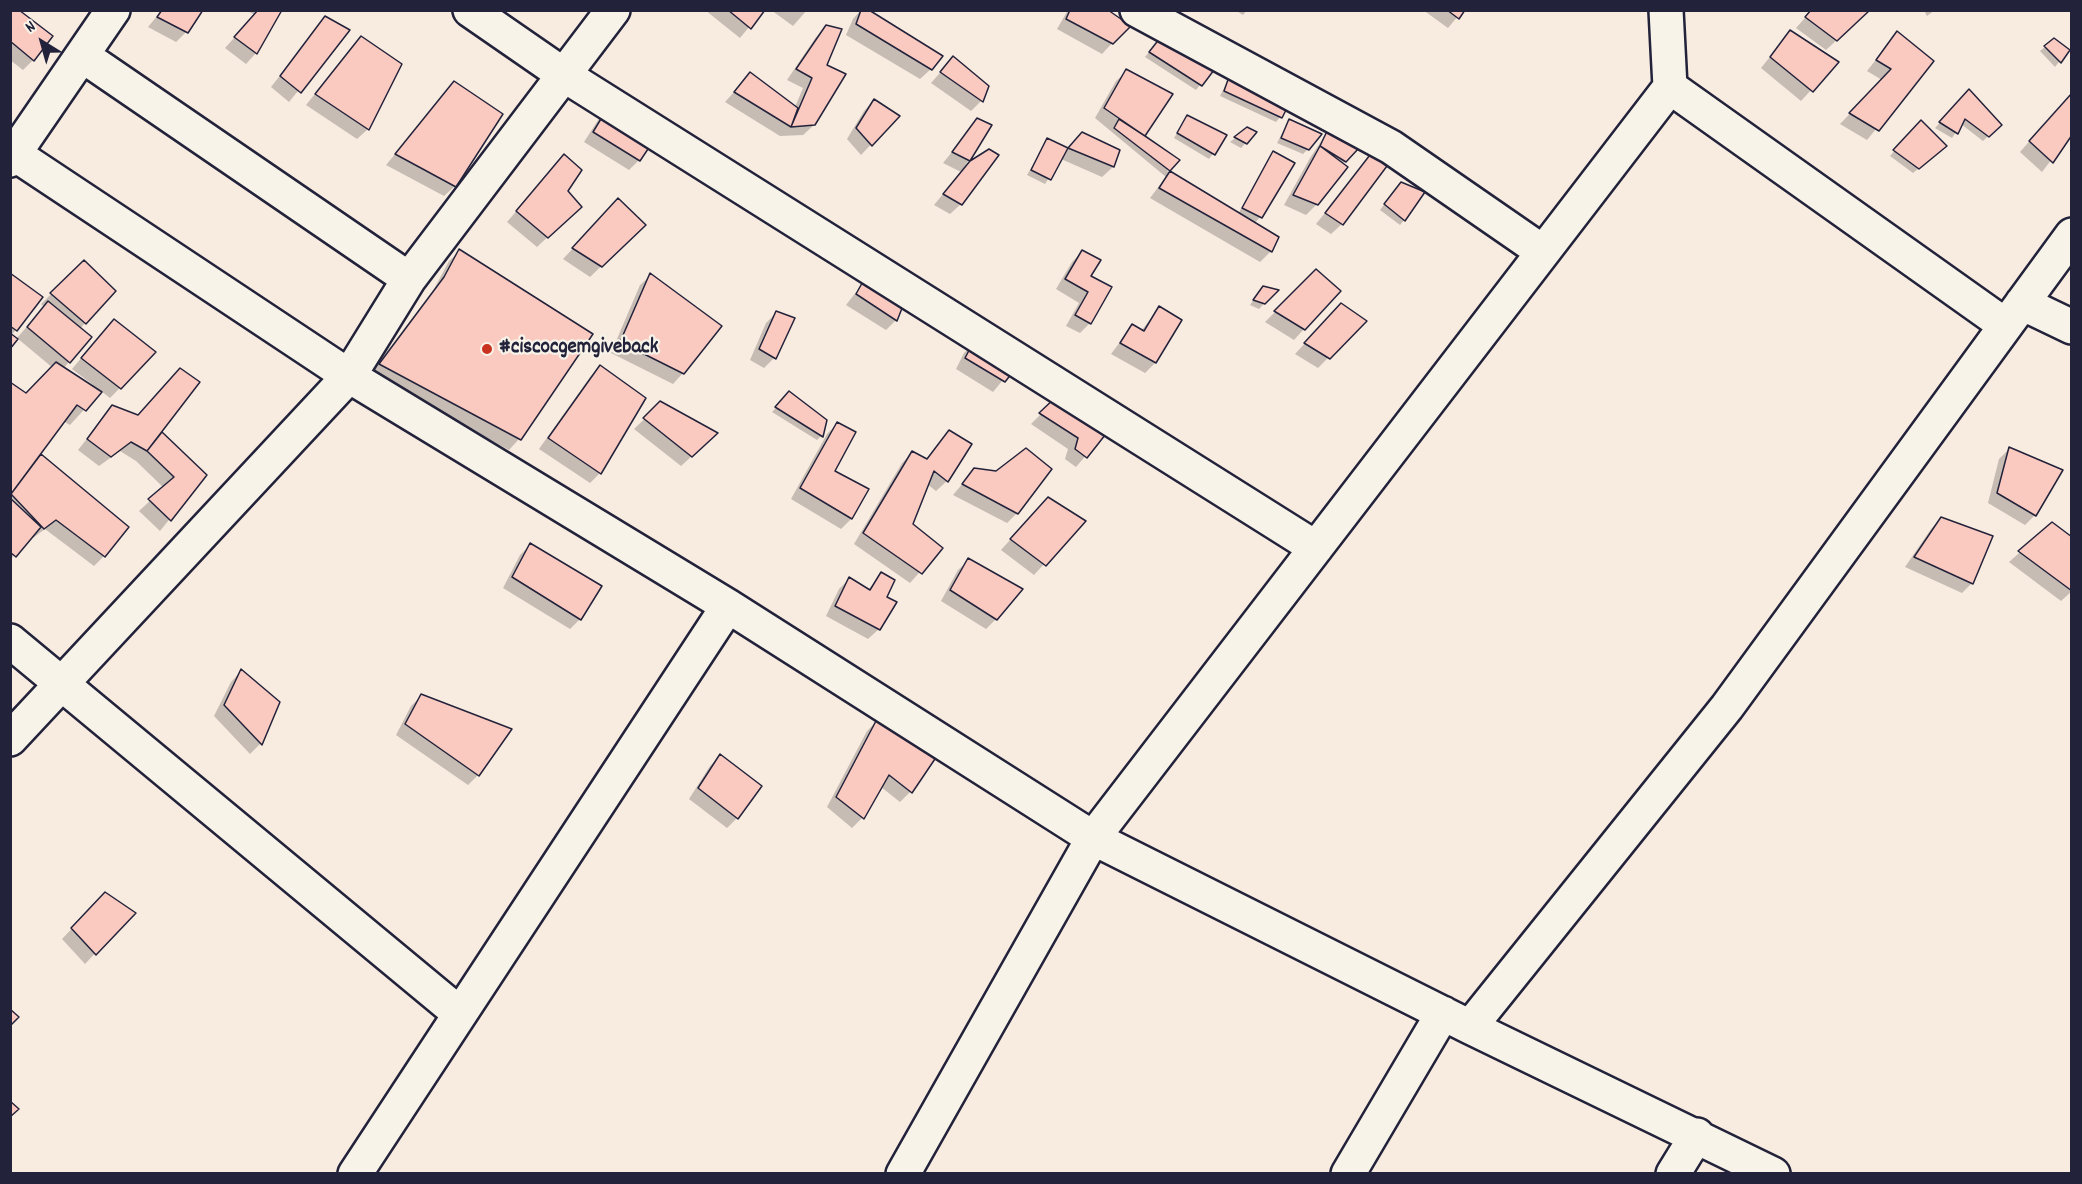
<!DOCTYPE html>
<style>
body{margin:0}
#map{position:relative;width:2082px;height:1184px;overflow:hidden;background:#f8ebe0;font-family:Dekko,sans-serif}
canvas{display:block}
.frame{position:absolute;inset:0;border:12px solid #22223b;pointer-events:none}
.north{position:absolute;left:12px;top:12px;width:60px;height:60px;-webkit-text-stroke:4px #f7f3e8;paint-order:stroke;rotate:323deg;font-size:16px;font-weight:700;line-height:24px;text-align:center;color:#22223b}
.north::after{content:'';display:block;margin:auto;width:21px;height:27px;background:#22223b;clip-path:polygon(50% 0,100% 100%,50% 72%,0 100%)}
</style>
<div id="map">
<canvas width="2082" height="1184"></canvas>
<div class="frame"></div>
<div class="north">N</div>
</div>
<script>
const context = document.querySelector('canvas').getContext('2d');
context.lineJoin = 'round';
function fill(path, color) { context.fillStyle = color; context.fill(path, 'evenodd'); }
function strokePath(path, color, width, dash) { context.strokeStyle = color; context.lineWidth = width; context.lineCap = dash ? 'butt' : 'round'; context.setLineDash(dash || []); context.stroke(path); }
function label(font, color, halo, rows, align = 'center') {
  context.font = font + ' Dekko,sans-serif'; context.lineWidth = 4.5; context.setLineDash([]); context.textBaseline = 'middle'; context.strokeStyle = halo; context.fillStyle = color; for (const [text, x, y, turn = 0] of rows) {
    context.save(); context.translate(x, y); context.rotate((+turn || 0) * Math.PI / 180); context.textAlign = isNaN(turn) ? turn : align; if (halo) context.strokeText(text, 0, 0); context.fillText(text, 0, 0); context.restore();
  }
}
const shadow = new Path2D(`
 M10 10 33 60 23 70 10 60Z
 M162 10 186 32 176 42 148 27Z
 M245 10H280L256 53 246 64 225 48 255 15Z
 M705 10H763L740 38Z
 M771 10H807L793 26Z
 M857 10H866L931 69 920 79 846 35 853 19 859 12Z
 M1068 10H1105L1128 26 1102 54 1057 29Z
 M1235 10H1247L1243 15Z
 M1423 10H1463L1448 28Z
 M1812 10 1861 18 1826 50 1796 28Z
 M1924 10H1935L1927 16Z
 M326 17 348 30 289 102 271 87Z
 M827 26 825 65 814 125 803 135 780 136 725 102 750 74 795 107 803 88 787 80 816 37Z
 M1790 32 1837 62 1801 101 1761 68Z
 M1897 33 1932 61 1867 140 1840 124 1882 80 1867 71Z
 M1155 45 1200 85 1196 90 1145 57Z
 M2045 47 2068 50 2055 67 2040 51Z
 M351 49 368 129 357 139 306 105Z
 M953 58 987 86 981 101 971 111 931 83Z
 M1127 71 1143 136 1178 160 1167 171 1238 214 1273 153 1260 217 1254 224 1277 238 1270 252 1260 262 1150 198 1166 177 1095 118 1116 81Z
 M1230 76 1280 117 1276 122 1220 96Z
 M454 83 455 186 444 196 386 165Z
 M1969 91 2000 125 1983 141 1961 124 1952 138 1935 128Z
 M2071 94 2072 133 2042 172 2020 152Z
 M874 100 898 116 861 155 847 139 864 111Z
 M600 117 639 160 629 170 584 142Z
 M1187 117 1225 136 1209 159 1174 138Z
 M978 120 990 125 965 166 989 150 961 204 950 214 934 205 961 172 943 163Z
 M1289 120 1308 149 1303 154 1277 143Z
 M1916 126 1940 151 1913 173 1890 156Z
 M1247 129 1255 133 1241 148 1230 142Z
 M1328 131 1357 149 1342 164 1317 204 1306 215 1284 205 1310 158Z
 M1048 139 1067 149 1072 144 1118 151 1113 167 1102 177 1061 159 1045 184 1027 175Z
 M1373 153 1342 224 1331 234 1316 224Z
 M554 167 566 191 569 217 537 247 507 222Z
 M1396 189 1404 220 1400 225 1380 210Z
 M608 211 644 225 590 277 563 259Z
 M460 251 591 335 519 439 509 450 370 374 434 289 449 261Z
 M1082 252 1089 276 1090 323 1080 333 1066 326 1079 303 1056 289 1072 262Z
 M84 262 85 323 80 329 69 362 63 369 92 387 93 385 72 369 104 331 154 353 110 398 101 391 70 425 63 421 33 462 104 556 94 566 45 529 33 538 31 536 10 560V384L26 395 53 368 17 338 44 307 41 304Z
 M1316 271 1304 329 1294 340 1265 322Z
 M10 275 16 330 11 335 10 346Z
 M651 275 683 373 673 384 611 353 640 285Z
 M867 278 896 320 886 330 846 305Z
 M1276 291 1259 309 1250 305 1259 292Z
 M1159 308 1180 321 1155 363 1145 373 1111 354 1132 326 1141 331Z
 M776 313 793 319 774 358 764 368 750 360 766 323Z
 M1331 315 1364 321 1318 368 1295 354Z
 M974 343 1012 369 993 392 956 369 964 353Z
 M600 367V473L590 483 539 449 590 377Z
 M785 398 821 436 817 440 772 412Z
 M1057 398 1107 431 1076 467 1065 459 1068 449 1031 424Z
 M661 403 705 444 681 466 634 429Z
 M112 407 138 417 159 432 205 475 160 531 139 511 164 488 136 461 120 451 99 466 78 450Z
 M838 423 833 472 867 490 851 519 841 529 791 499 827 434Z
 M949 432 947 481 936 491 927 484 911 525 941 548 910 583 854 544 902 463 912 453 925 460Z
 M2009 449 2035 515 2025 525 1988 503 1999 459Z
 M974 470 1017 513 1007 523 953 495Z
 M1038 509 1083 521 1034 575 1001 550Z
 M1941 518 1972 583 1962 593 1905 567 1931 529Z
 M2052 524 2072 539V591L2061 601 2009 562Z
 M530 545 580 619 570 629 503 588 520 555Z
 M969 560 996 619 986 629 941 601 958 570Z
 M882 574 885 598 879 629 868 639 826 616 839 589 849 579 868 590Z
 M241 671 278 702 260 744 250 754 214 716 231 682Z
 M421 696 478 775 468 785 396 735 411 706Z
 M877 721 910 792 900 802 881 787 862 818 852 828 827 807 867 731Z
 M720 756 737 818 727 828 689 799 710 766Z
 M105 894 133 913 85 964 62 939Z`);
const building = new Path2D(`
 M10 10H19L53 36 34 61 10 41Z
 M162 10H203L188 33 157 17Z
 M258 10H282L257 54 234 37Z
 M728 10H765L751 29Z
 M861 10H869L943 56 932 70 856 24Z
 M1070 10H1108L1131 26 1113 44 1066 19Z
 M1447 10H1465L1459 19Z
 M1811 10H1870L1837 41 1805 17Z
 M325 16 350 30 301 93 280 76Z
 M826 25 842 29 827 65 846 74 815 125 791 127 812 78 796 69Z
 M1790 30 1839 62 1813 92 1770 57Z
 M1897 31 1934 61 1879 131 1849 113 1891 69 1876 60Z
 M361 36 402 64 369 130 315 94Z
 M1160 38 1214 70 1202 86 1149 52Z
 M2054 38 2070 50 2061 63 2044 46Z
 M953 56 989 86 983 102 940 72Z
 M1126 69 1173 94 1145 136 1104 108Z
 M750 72 798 108 791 127 734 92Z
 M1230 74 1290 102 1282 118 1224 91Z
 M454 81 503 114 456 187 395 154Z
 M1969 89 2002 125 1989 137 1965 119 1958 134 1939 122Z
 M2072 93V135L2053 163 2029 141Z
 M874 99 900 116 872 146 856 128Z
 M610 104 658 134 640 161 593 132Z
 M1187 115 1227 135 1215 155 1177 133Z
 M977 118 992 125 970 161 952 152Z
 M1119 119 1145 136 1180 160 1170 171 1114 128Z
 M1289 119 1322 134 1309 150 1281 138Z
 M1921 120 1947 146 1919 169 1893 150Z
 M1247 127 1257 132 1247 144 1234 137Z
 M1328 129 1359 148 1346 162 1320 146Z
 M1082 132 1120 150 1114 167 1068 148Z
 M1047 138 1068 148 1051 180 1031 170Z
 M1320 146 1348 167 1318 205 1293 195Z
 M989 149 999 155 962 205 943 194 970 161Z
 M1273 151 1295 163 1262 218 1242 208Z
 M1373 151 1390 162 1343 225 1325 213Z
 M564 154 582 170 568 191 582 207 548 238 516 211Z
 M1170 171 1279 237 1272 252 1159 188Z
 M1401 182 1425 192 1405 221 1384 204Z
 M618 198 646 225 602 267 572 248Z
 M459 249 593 334 521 440 379 364 444 277Z
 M1082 250 1101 260 1091 276 1112 287 1091 324 1075 315 1088 292 1065 279Z
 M84 260 116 291 86 324 50 293Z
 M1316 269 1341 291 1305 330 1274 311Z
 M10 273 43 297 17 331 10 326Z
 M650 273 722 326 684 374 620 342Z
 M866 276 906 298 897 321 856 294Z
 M1263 286 1279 290 1265 304 1253 300Z
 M48 301 92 337 70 363 27 327Z
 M1341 303 1367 321 1330 359 1304 343Z
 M1159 306 1182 320 1156 363 1120 343 1132 324 1144 331Z
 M776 311 795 318 776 359 759 349Z
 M114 319 156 352 121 389 81 358Z
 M10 333 18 339 10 349Z
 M974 341 1015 369 1005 382 965 358Z
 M56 362 102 392 86 411 77 405 11 494 10 382 26 393Z
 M600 365 646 398 601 474 548 438Z
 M180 368 200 382 147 451 131 442 111 457 87 439 112 405 138 415Z
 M789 391 827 420 823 437 775 407Z
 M1057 396 1109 430 1087 458 1075 449 1078 438 1039 413Z
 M660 401 718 433 692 457 643 418Z
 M837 422 856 432 835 471 869 489 852 519 800 488Z
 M949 430 972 444 948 482 934 471 913 524 943 548 922 574 863 533 912 451 927 459Z
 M162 432 207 475 171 521 148 499 174 477 147 451Z
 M2009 447 2063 470 2036 516 1997 493Z
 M1026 448 1052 469 1018 514 962 484 974 468 996 471Z
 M41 454 129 527 105 557 56 520 44 529 11 494Z
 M1048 497 1086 521 1046 566 1010 539Z
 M10 498 41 527 16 557 10 552Z
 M1941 517 1993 536 1973 584 1914 557Z
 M2052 522 2072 537V591L2018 551Z
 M530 543 602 586 581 620 512 577Z
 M968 558 1023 589 997 620 950 590Z
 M881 572 895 580 887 597 897 602 880 630 835 606 849 577 870 590Z
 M241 669 280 702 262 745 224 705Z
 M421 694 512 729 479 776 405 724Z
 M877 719 939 753 912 793 889 775 864 819 836 797Z
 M720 754 762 786 738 819 698 788Z
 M105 892 136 913 96 955 71 928Z
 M10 1009 19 1017 10 1026Z
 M10 1101 19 1109 10 1117Z`);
const minor = new Path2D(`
 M470 10 564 75 1316 548
 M1137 10 1391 147 1543 252
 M83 56 409 279
 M1670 87 2005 325
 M10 151 349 376 728 606 1093 838 1470 1027 1773 1174
 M10 160 113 10
 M2022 303 2072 327
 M10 641 460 1014
 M10 739 349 376 409 279 613 10
 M1470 1027 1727 707 2072 235
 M355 1174 728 606
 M903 1174 1093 838 1670 87 1666 10
 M1348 1174 1443 1013
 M1673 1174 1697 1135`);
const markers = [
 [487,349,6,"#c8321e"]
];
const poiNames = [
 ["#ciscocgemgiveback",499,349]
];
fill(shadow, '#0003');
fill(building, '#facac0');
strokePath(building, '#22223b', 1.5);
strokePath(minor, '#22223b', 38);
strokePath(minor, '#f7f3e8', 33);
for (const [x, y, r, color] of markers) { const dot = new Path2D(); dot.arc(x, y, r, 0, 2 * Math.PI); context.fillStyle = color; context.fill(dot); strokePath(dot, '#f7f3e8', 2); }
label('bold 21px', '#22223b', '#f7f3e8', poiNames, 'left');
</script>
